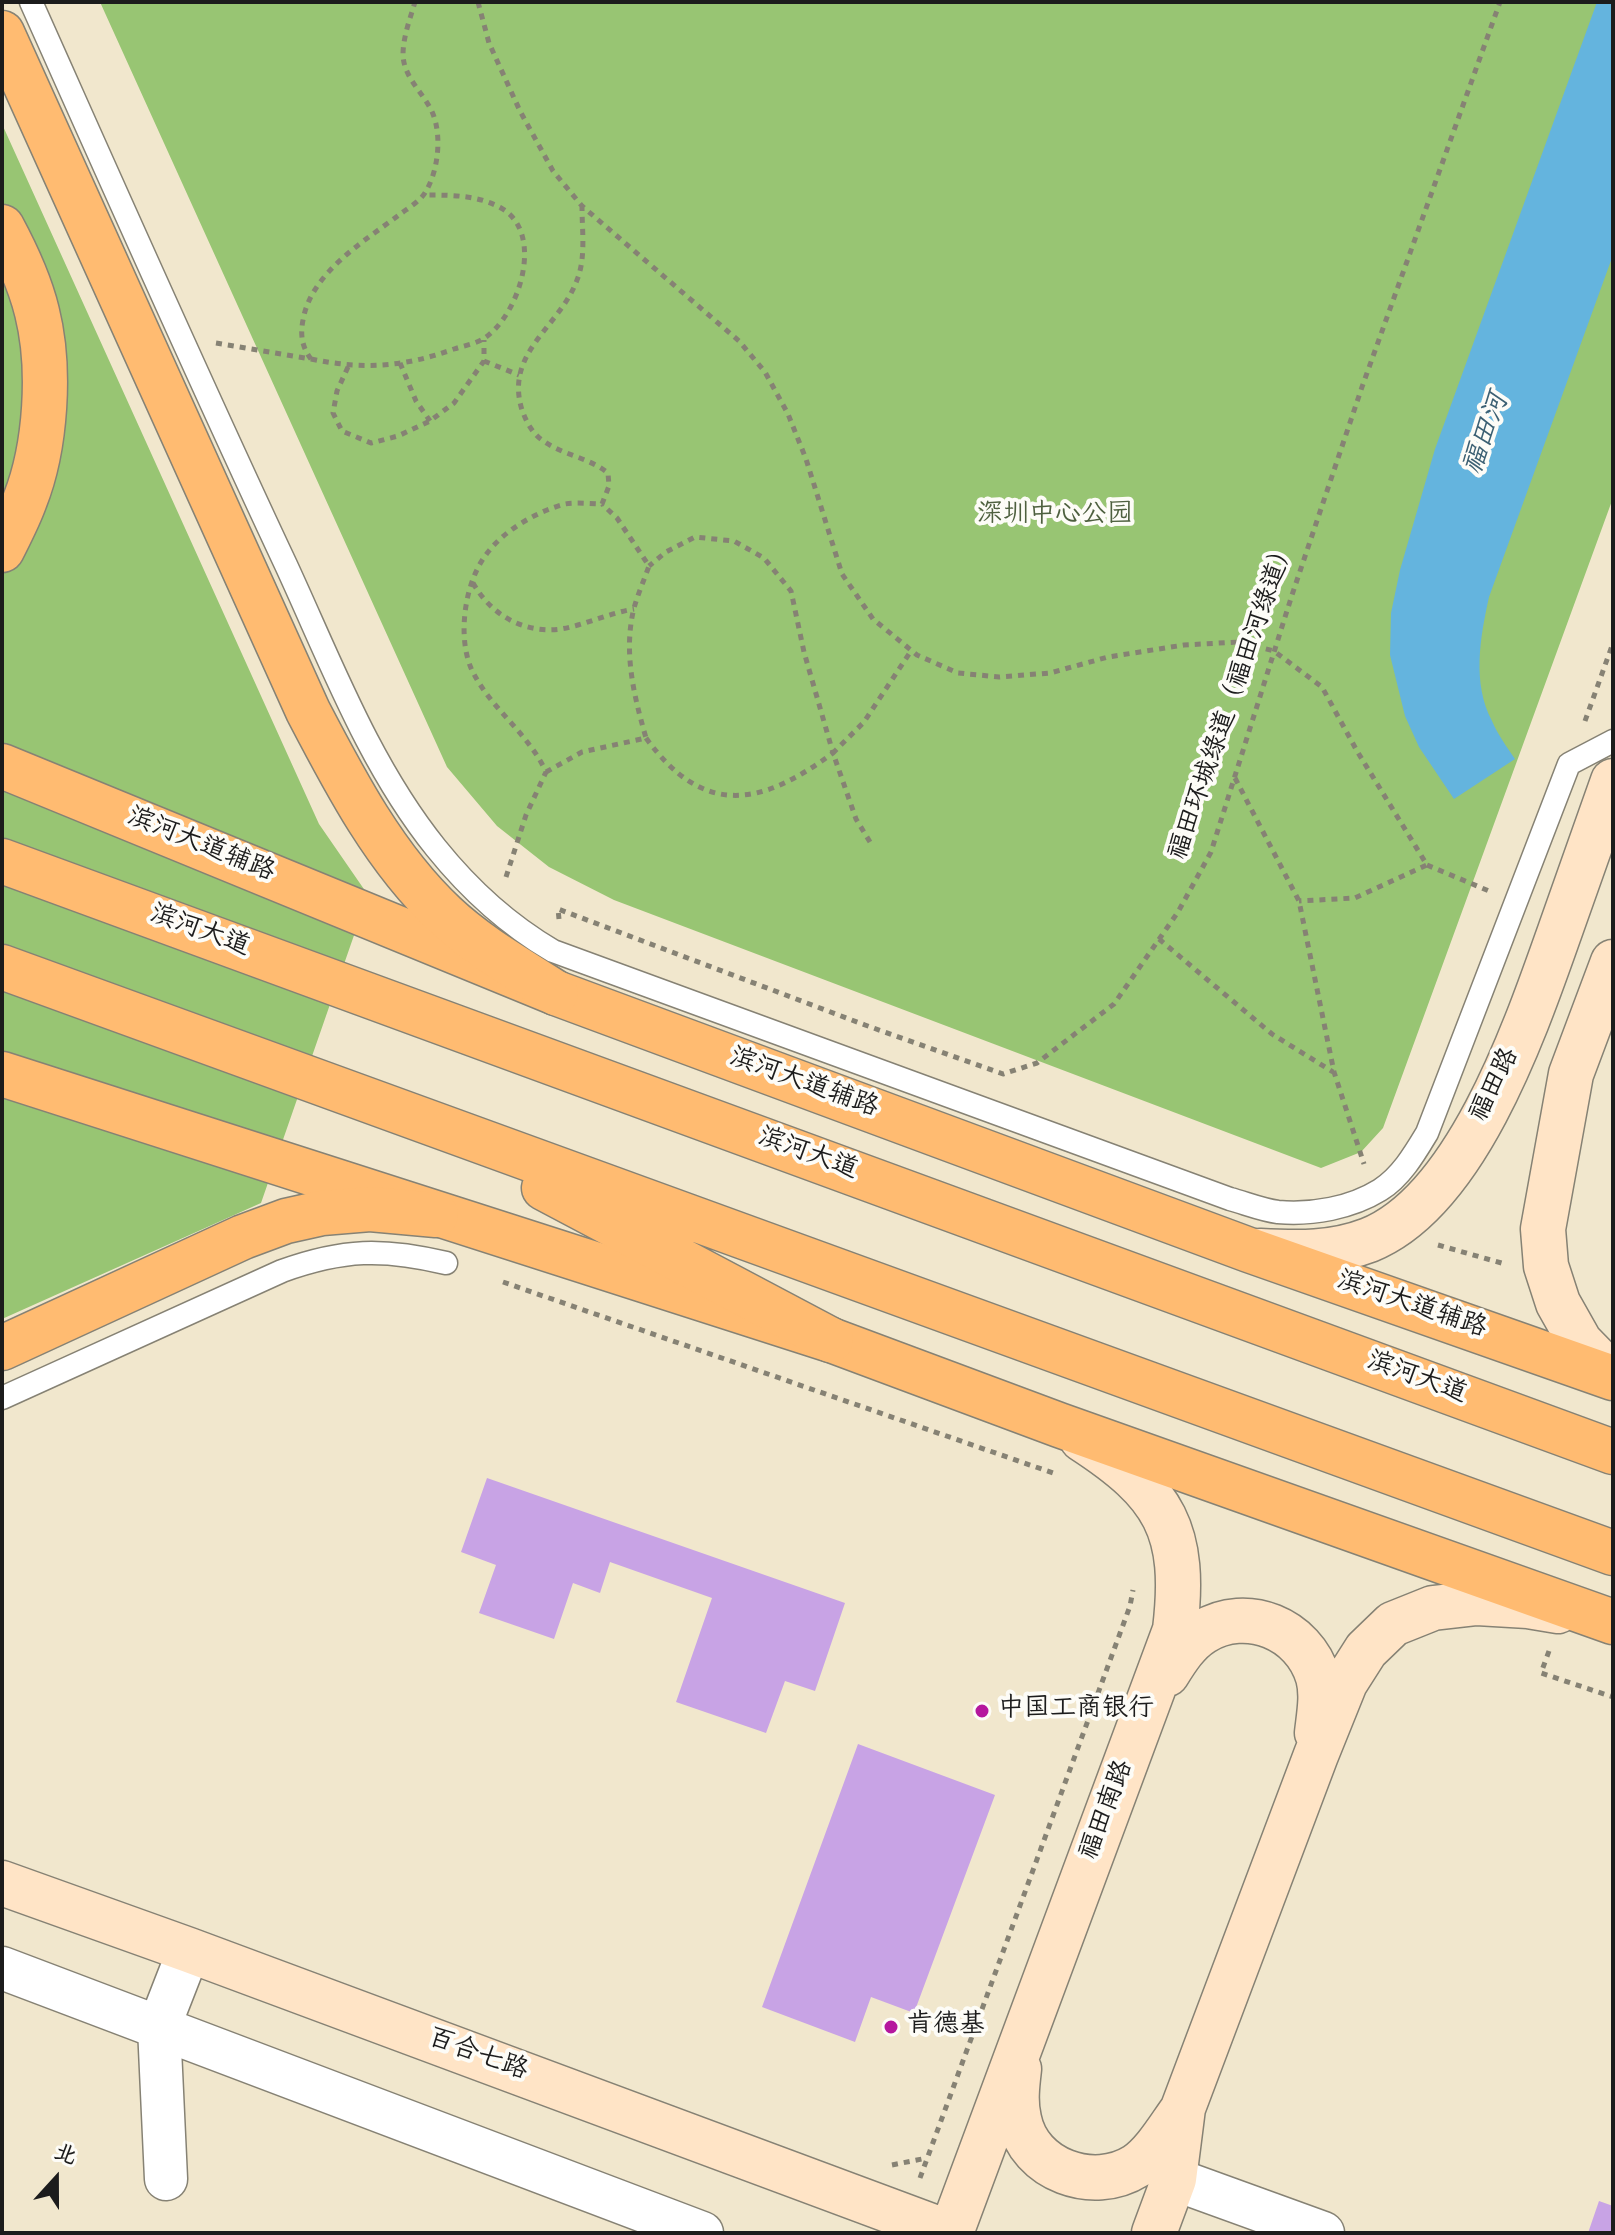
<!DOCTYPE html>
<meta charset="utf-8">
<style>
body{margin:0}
#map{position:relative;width:1615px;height:2235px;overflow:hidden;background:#f1e7cd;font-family:Dekko,"LXGW WenKai TC",sans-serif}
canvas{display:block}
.frame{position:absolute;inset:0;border:4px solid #1c1c1c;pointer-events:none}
.north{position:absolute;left:16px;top:2139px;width:80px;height:80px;-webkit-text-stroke:6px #fdfcf7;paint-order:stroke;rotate:21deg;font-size:22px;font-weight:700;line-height:32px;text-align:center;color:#1c1c1c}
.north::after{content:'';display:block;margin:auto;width:28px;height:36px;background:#1c1c1c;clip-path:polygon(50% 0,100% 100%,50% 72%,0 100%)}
</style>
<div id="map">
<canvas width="1615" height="2235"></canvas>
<div class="frame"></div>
<div class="north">北</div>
</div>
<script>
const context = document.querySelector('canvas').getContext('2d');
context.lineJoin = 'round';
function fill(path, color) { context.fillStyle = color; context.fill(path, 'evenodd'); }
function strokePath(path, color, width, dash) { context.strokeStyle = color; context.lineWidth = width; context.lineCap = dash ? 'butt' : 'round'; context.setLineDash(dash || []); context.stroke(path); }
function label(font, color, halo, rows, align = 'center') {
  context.font = font + ' Dekko,"LXGW WenKai TC",sans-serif'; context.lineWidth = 8; context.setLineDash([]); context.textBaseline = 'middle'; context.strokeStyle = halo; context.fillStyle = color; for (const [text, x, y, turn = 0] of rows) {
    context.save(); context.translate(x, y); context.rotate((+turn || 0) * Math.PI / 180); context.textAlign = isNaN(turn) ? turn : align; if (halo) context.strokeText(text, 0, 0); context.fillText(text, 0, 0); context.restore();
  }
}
const green = new Path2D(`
 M100 2H1613V498L1383 1128 1361 1152 1321 1168 614 900 549 867 497 826 447 767Z
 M2 124 319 824 368 895 261 1203 2 1319Z`);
const water = new Path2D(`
 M1597 2H1613V255L1489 597C1480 638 1472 683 1492 721 1498 735 1507 747 1515 759L1454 799 1419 747 1405 716 1390 655 1391 613 1400 570 1435 449Z`);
const building = new Path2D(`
 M487 1478 845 1603 815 1691 785 1681 766 1733 676 1702 712 1598 610 1562 600 1593 573 1583 554 1639 479 1613 496 1565 461 1552Z
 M858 1744 995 1795 914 2013 871 1997 855 2042 762 2007Z
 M1599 2201 1613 2206V2233H1588Z`);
const path = new Path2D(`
 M478 2 489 43 520 111 553 171 582 206 739 341 765 372 788 414 806 459 842 574 873 619 917 655 958 673 999 677 1050 673 1108 657 1184 645 1239 642 1274 651 1322 687 1357 751 1427 865 1355 898 1299 901
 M216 343 311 359C302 347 300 335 303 320 311 273 363 242 399 215 408 208 421 201 426 191 438 171 442 137 433 114 425 94 404 79 403 55 403 37 410 19 415 2
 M311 359C364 370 404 367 454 349 463 346 475 344 483 339 519 317 546 233 501 208 478 195 451 195 424 195
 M484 361 519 375
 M400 363 416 401 430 421
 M348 367 337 391 333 413 342 431 371 443 398 436 430 421 454 403 484 361V340
 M473 583C491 615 524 634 561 629 585 625 609 613 634 609
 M1585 721 1613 643
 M646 738C704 818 761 806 833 753L804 652 791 591 764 558 734 541 695 537 666 552 649 566
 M546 772 582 752 646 738C634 696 623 652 634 608 638 594 644 580 649 566L617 518 602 504
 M1235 778 1299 901 1334 1072 1364 1164
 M870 842 856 819 833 753 864 722 911 651
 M1427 865 1489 891
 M506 877 526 815 546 772C528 732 489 708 471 668 457 635 465 580 488 552 506 529 538 511 565 504 576 502 591 504 602 504L609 486 608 473C588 457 562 455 542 440 532 433 526 421 522 410 504 352 560 327 577 280 586 258 582 231 582 207
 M559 919 558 909 865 1025 1003 1074 1037 1063 1114 1004 1178 912 1211 852 1292 595 1362 387 1500 2
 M1159 939 1272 1034 1333 1072
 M1438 1245 1505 1264
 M503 1282 1056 1474
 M1549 1651 1541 1673 1613 1697
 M892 2165 927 2158
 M920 2178 1130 1606 1133 1590`);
const lane = new Path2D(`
 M31 2C115 190 198 378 286 565 330 660 369 765 436 848 469 889 507 924 553 951L1230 1199C1245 1203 1262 1210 1278 1212 1312 1215 1351 1208 1380 1190 1401 1177 1415 1153 1427 1133L1569 764 1613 741
 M2 1398 282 1271C343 1249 383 1248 446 1263`);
const street = new Path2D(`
 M2 1968 702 2233
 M166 2179 159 2027 189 1950
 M1174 2179 1323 2233`);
const secondary = new Path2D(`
 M1613 962 1571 1074 1543 1229 1546 1266 1558 1303 1580 1342 1613 1376
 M1260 1251C1298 1253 1333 1254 1369 1240 1468 1200 1527 1024 1560 931 1578 881 1595 831 1613 781
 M1167 1674C1177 1658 1187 1642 1203 1632 1247 1605 1304 1629 1318 1677 1323 1695 1319 1715 1317 1733
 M2 1883 189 1950 950 2233
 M1019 2069C1017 2086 1015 2102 1019 2119 1029 2170 1093 2193 1136 2166 1155 2153 1169 2128 1183 2109
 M951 2233 1175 1630C1187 1530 1165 1493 1082 1439
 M1154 2233 1174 2179 1183 2108 1316 1755 1345 1683 1366 1650 1393 1624 1433 1608 1477 1603 1528 1606 1558 1611`);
const primary = new Path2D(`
 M2 766 556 993 1249 1250 1613 1378
 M2 1074 831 1340 1059 1425 1613 1622`);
const highway = new Path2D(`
 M2 33 308 711C345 782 385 859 445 915 478 946 519 969 556 993
 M2 227C16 253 30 283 37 312 51 368 46 447 25 500 19 517 10 534 2 550
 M2 861 1613 1452
 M2 967 1613 1553
 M544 1188 831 1340
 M2 1348 243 1237 286 1221 322 1213 370 1209 436 1215`);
const markers = [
 [982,1711,8,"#b5179e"],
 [891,2027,8,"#b5179e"]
];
const parkNames = [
 ["深圳中心公园",1055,517]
];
const streetNames = [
 ["福田环城绿道（福田河绿道）",1235,700,-71],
 ["滨河大道辅路",200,847,22],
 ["滨河大道",199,933,20],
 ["滨河大道辅路",803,1085,20],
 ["福田路",1497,1086,-64],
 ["滨河大道",807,1156,20],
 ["滨河大道辅路",1411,1307,19],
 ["滨河大道",1416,1380,20],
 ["福田南路",1109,1811,-69],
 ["百合七路",477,2057,20]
];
const poiNames = [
 ["中国工商银行",998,1711],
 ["肯德基",907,2027]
];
const waterNames = [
 ["福田河",1489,435,-70]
];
fill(green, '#98c573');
fill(water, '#64b4de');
fill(building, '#c8a3e5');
strokePath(lane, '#868274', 25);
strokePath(street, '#868274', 45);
strokePath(secondary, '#868274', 47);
strokePath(primary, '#868274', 47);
strokePath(highway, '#868274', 47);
strokePath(path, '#868274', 5, [6, 6]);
strokePath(lane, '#fff', 22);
strokePath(street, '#fff', 42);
strokePath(secondary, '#ffe4c6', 44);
strokePath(primary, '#ffbb71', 44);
strokePath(highway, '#ffbb71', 44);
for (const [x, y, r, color] of markers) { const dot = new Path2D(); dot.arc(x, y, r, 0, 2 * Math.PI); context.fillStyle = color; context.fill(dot); strokePath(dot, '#fdfcf7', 3); }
label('26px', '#4e603f', '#fdfcf7', parkNames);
label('26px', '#1c1c1c', '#fdfcf7', streetNames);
label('26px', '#1c1c1c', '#fdfcf7', poiNames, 'left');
label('italic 28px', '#3c6073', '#fdfcf7', waterNames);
</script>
